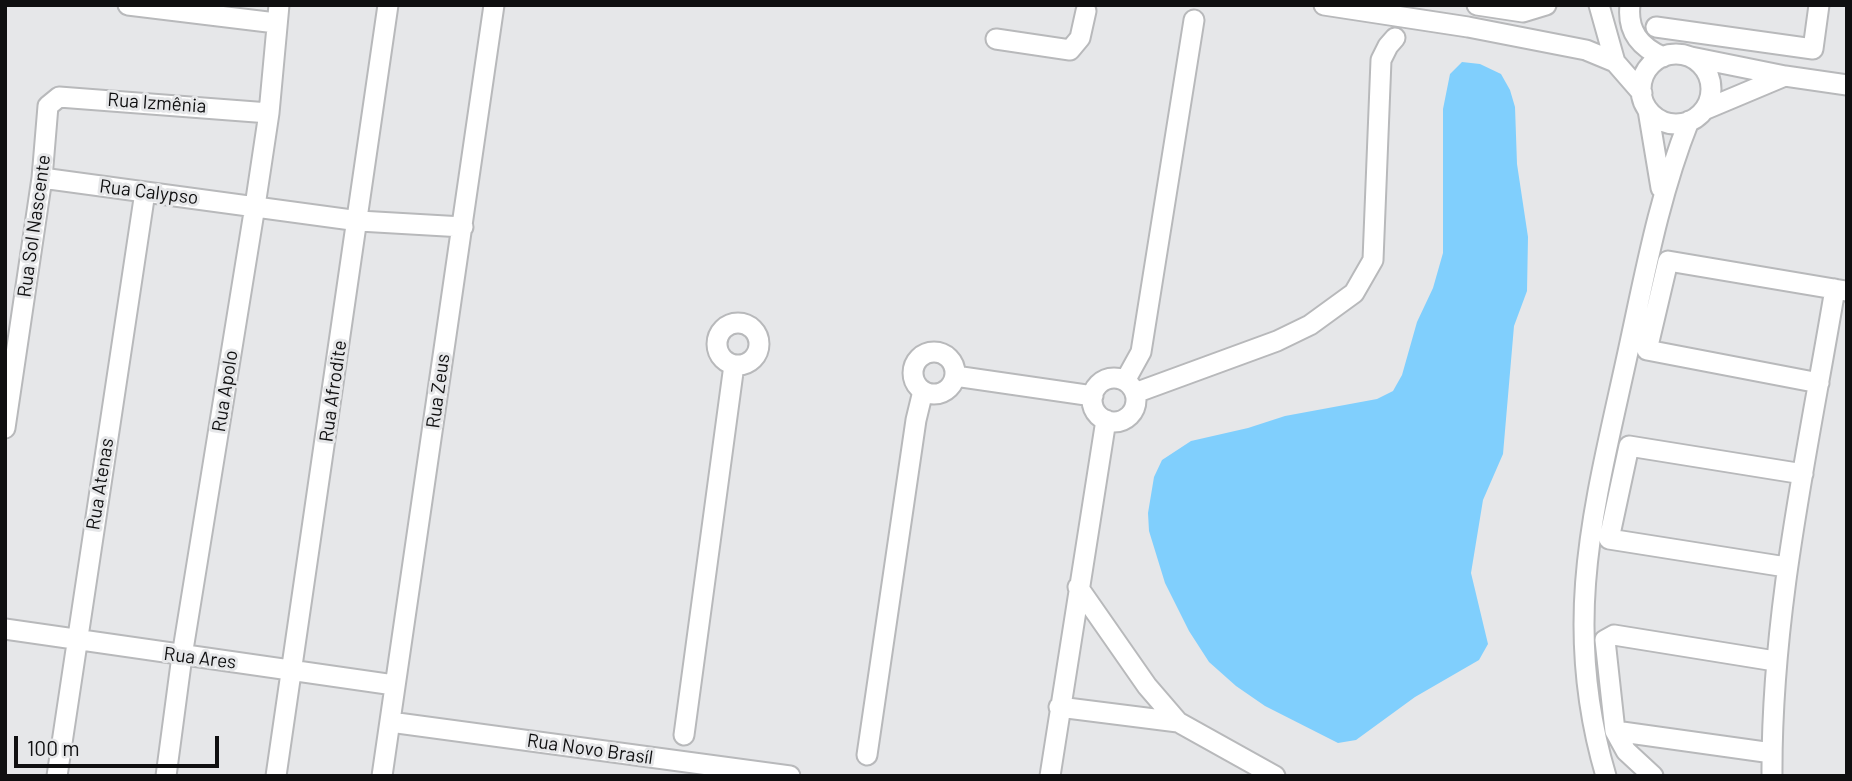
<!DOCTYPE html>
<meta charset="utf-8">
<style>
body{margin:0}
#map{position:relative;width:1852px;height:781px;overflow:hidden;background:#e6e7e9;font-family:Barlow,sans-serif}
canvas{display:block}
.frame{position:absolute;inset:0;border:7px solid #0f0f10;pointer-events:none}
.scale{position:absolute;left:14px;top:736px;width:205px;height:32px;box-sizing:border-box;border:4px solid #0f0f10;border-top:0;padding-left:9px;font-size:21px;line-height:24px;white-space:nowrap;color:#0f0f10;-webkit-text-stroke:5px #e6e7e9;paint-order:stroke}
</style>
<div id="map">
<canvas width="1852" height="781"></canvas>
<div class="frame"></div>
<div class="scale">100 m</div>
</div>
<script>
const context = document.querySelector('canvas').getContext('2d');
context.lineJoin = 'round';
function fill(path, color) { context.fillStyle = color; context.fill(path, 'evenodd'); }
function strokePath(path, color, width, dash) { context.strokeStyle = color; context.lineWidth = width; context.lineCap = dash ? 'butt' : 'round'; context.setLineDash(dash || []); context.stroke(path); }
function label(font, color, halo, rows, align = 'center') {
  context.font = font + ' Barlow,sans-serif'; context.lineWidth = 6; context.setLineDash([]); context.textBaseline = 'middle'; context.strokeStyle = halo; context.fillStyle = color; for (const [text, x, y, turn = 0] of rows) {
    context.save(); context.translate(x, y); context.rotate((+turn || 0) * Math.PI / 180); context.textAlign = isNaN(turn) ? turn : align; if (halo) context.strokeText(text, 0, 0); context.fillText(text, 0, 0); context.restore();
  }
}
const water = new Path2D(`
 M1462 62 1480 64 1501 74 1510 90 1515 107 1517 164 1528 237 1527 291 1514 326 1503 454 1483 500 1471 573 1488 644 1479 660 1415 697 1356 740 1338 743 1265 706 1236 686 1209 662 1189 631 1165 583 1149 531 1148 513 1154 477 1162 460 1191 441 1248 428 1285 416 1377 399 1393 391 1402 375 1417 322 1433 288 1443 253V109L1450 74Z`);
const minor = new Path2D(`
 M128 5 276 23
 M1324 5 1468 27 1586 50 1615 62 1642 93
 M1477 5 1523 12 1546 5
 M1599 5 1615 62
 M1630 5C1627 31 1640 47 1663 57
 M1656 27 1813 49 1819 5
 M996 39 1070 50 1080 38 1086 11
 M1641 89a35 35 0 1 1 70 0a35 35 0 1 1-70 0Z
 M1691 57 1785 76 1847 85
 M1648 110 1661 188
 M1704 110 1785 76
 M42 178 359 221 463 227
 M717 344a21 21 0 1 1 42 0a21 21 0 1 1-42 0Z
 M913 373a21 21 0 1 1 42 0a21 21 0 1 1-42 0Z
 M955 376 1093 396
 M1092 400a22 22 0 1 1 44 0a22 22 0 1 1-44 0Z
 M1125 381 1141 352 1194 20
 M1819 383 1647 350 1668 261 1846 291
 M1135 393 1277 341 1310 325 1354 293 1373 260 1381 60 1388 46 1395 38
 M5 428 42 178 48 106 59 97 269 113
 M1786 567 1609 539 1629 446 1803 474
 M1078 587 1147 686 1178 722 1275 776
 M5 629 394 685
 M1059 707 1178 722
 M390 722 790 776
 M1615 731 1772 753
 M684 735 734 365
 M867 755 916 420 923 391
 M57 776 145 192
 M166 776 182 656 255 206 269 113 279 5
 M276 776 388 5
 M382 776 494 5
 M1050 776 1106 420
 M1606 776C1560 621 1595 504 1628 352 1645 274 1659 196 1689 121
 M1653 776 1626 751 1615 731 1605 640 1614 635 1775 661
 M1772 776C1771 611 1808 451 1835 289`);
const streetNames = [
 ["Rua Izmênia",157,103,4],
 ["Rua Calypso",149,192,7],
 ["Rua Sol Nascente",34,226,-82],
 ["Rua Apolo",225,391,-81],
 ["Rua Afrodite",333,391,-82],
 ["Rua Zeus",438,391,-82],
 ["Rua Atenas",100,484,-81],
 ["Rua Ares",200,658,7],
 ["Rua Novo Brasíl",590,749,8]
];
fill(water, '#80cffd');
strokePath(minor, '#b8b9bb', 23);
strokePath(minor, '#fff', 19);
label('19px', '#0f0f10', '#e6e7e9', streetNames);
</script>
